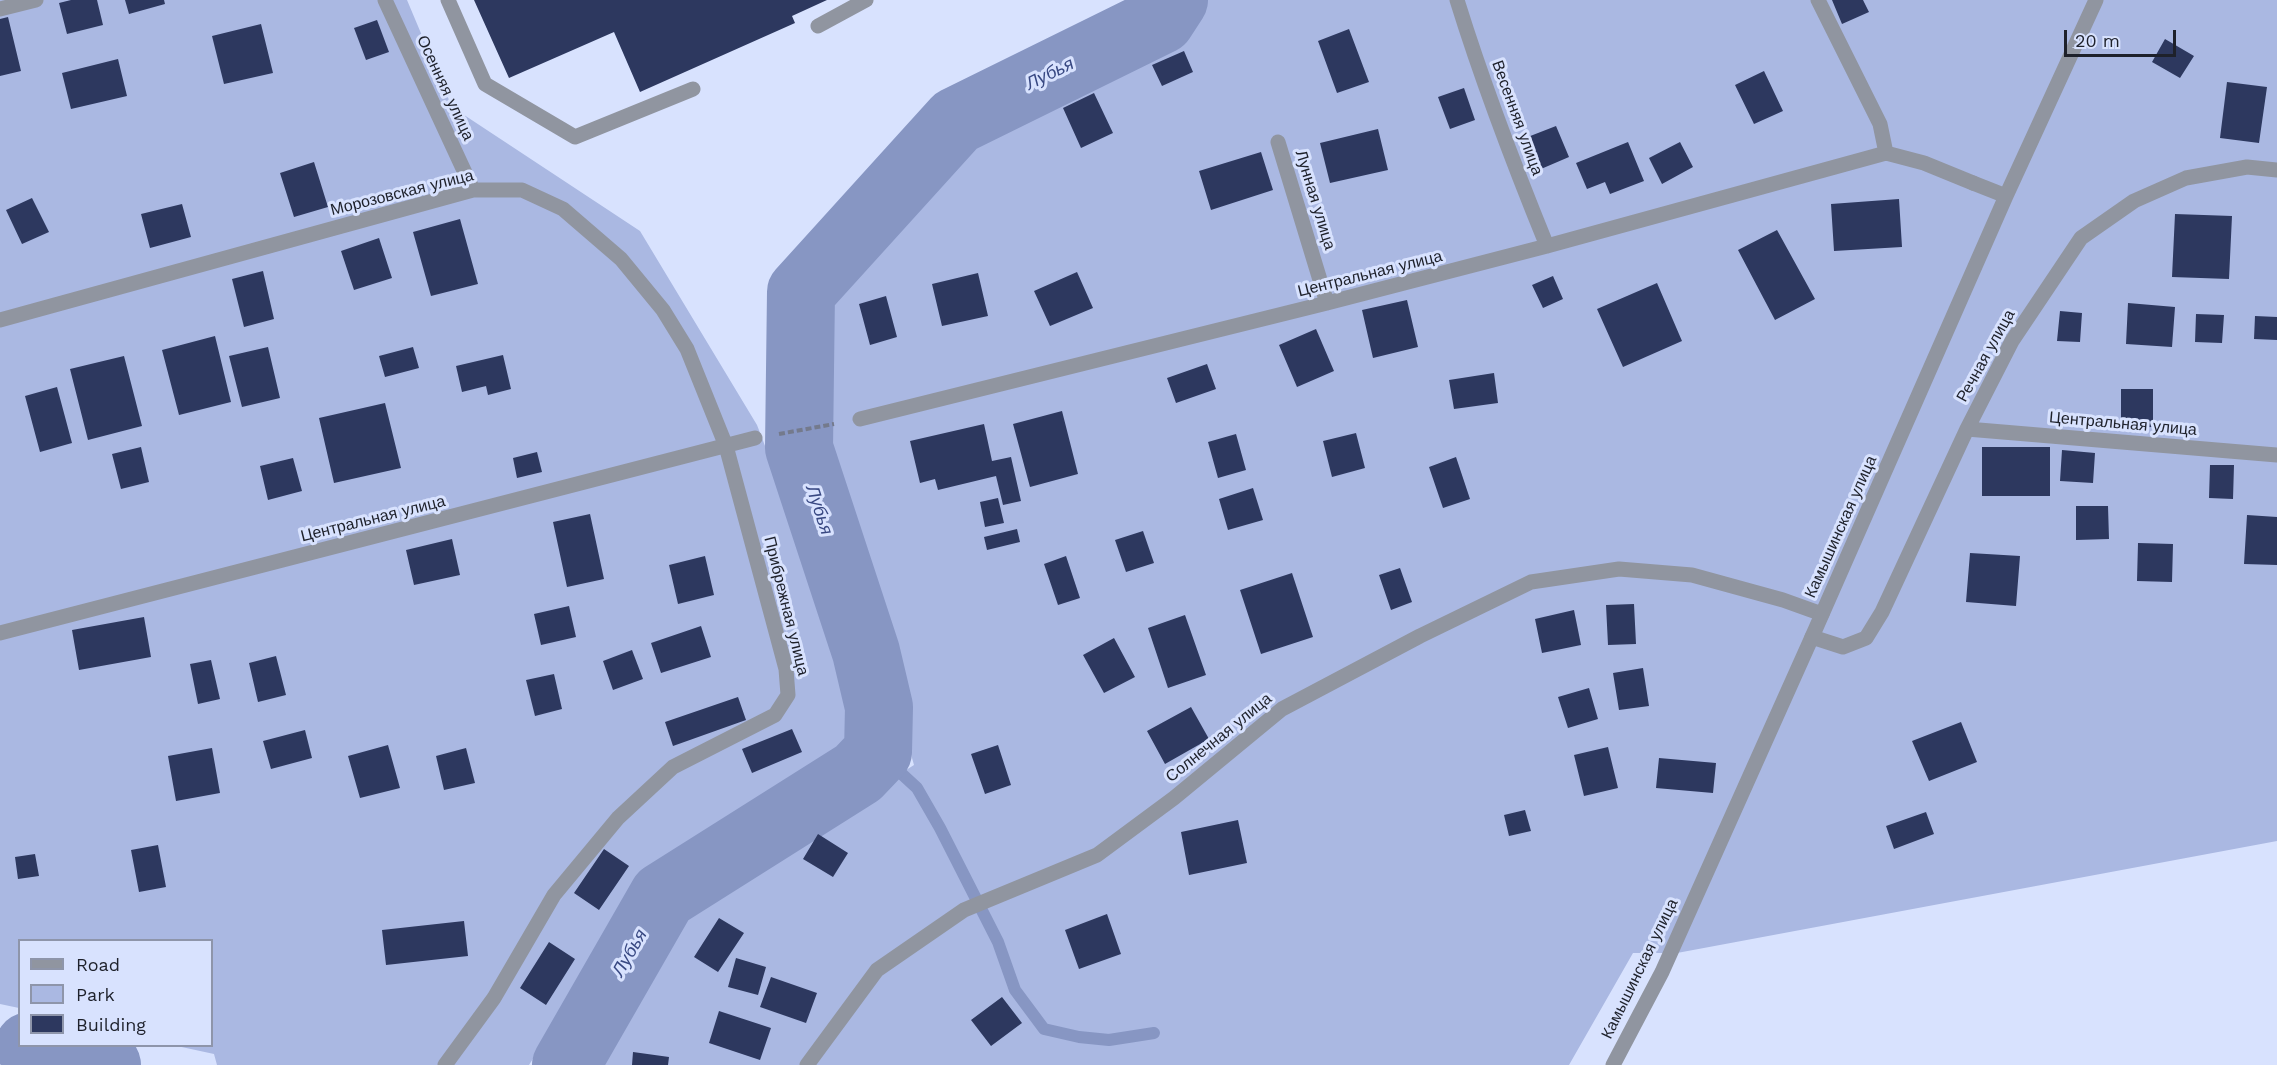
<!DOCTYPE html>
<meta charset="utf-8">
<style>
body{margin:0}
#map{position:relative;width:2277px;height:1065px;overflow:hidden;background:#d8e2fe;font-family:"Work Sans",sans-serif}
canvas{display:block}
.legend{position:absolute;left:18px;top:939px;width:195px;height:108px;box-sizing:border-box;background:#d8e2fe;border:2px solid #8e95aa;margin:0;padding:8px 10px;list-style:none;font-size:18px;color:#1e212b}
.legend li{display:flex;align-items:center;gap:12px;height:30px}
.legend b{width:30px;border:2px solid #8e95aa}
.scale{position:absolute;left:2064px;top:30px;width:112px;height:27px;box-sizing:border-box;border:3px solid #1e212b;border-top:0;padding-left:8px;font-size:18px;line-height:21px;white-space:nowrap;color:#1e212b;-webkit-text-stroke:4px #d8e2fe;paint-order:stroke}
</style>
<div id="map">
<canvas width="2277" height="1065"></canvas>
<ul class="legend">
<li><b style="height:8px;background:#9095a0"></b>Road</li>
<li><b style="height:16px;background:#aab8e2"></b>Park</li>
<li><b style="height:16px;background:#2d385f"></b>Building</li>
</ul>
<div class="scale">20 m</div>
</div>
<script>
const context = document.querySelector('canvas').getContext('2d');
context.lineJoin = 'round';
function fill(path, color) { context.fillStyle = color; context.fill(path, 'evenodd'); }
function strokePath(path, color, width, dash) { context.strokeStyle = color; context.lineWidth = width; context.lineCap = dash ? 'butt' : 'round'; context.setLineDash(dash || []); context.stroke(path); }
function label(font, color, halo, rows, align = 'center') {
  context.font = font + ' "Work Sans",sans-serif'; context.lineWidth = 6; context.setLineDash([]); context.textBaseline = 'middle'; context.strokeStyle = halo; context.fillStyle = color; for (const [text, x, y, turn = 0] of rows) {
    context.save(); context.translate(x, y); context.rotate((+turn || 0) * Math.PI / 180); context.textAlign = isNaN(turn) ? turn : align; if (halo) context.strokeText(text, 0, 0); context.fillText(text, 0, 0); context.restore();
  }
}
const green = new Path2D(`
 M0 0H407L452 107 640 231 757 425 845 655 851 745 649 875 529 1065H217L214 1054 177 1046H212V940H20L19 1008 0 1004Z
 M1195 0H2277V841L1677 953H1633L1569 1065H599L670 920 914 765 826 456 824 297 966 135 1170 44Z`);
const stream = new Path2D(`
 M878 752 917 788 940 828 998 942 1015 990 1044 1029 1079 1037 1109 1040 1154 1033`);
const river = new Path2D(`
 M29 1046 107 1065
 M566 1065 663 896 858 773 878 752 879 707 866 652 799 448 801 292 956 121 1161 20 1174 0`);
const building = new Path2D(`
 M71 0H97L103 25 67 34 59 3Z
 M125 0H164L165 4 129 14Z
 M474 0H827L792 16 795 23 640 92 614 32 509 78Z
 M1832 0H1863L1869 12 1842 24Z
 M8 17 21 71 0 76V19Z
 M377 20 389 52 366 60 354 28Z
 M261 24 273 73 224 84 212 36Z
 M1349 29 1369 82 1337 93 1318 41Z
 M2165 39 2194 56 2180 78 2152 62Z
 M1184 51 1193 72 1162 86 1152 65Z
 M118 59 127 96 71 109 62 73Z
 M1764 71 1783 111 1754 124 1735 85Z
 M2227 82 2267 87 2259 143 2220 138Z
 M1464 88 1475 120 1450 129 1438 97Z
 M1094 93 1113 133 1081 148 1063 108Z
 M1556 126 1569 157 1534 172 1520 140Z
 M1378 129 1388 170 1330 183 1320 143Z
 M1628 142 1644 181 1610 194 1605 182 1587 189 1576 163Z
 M1680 142 1693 167 1662 184 1649 158Z
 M1261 152 1273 190 1211 210 1199 171Z
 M314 162 328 207 294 217 280 173Z
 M32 198 49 232 22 244 6 210Z
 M1899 199 1902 247 1834 251 1831 204Z
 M182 204 191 237 150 248 141 214Z
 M2175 214 2232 216 2229 279 2172 277Z
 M460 219 478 284 431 296 413 232Z
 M1777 230 1815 299 1775 320 1738 250Z
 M379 238 392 278 354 290 341 251Z
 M263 271 274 319 244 327 232 279Z
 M1077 272 1093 308 1050 326 1034 291Z
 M978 273 988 316 942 326 932 284Z
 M1553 276 1563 299 1543 308 1532 285Z
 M1657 283 1682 341 1623 367 1597 309Z
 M886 296 897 337 870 345 859 304Z
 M1407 300 1418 347 1373 358 1362 310Z
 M2128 303 2175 307 2172 347 2126 344Z
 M2060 311 2082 313 2080 342 2057 341Z
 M2196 314 2224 315 2222 343 2195 342Z
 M2255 316 2277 317V340L2254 339Z
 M1316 329 1334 371 1297 387 1279 345Z
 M215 336 231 402 179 415 162 350Z
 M268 347 280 398 242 407 229 356Z
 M413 347 419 368 385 377 379 356Z
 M503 355 511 389 488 395 486 386 462 392 456 366Z
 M124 356 142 426 88 440 70 369Z
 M1207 364 1216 389 1176 403 1167 378Z
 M1494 373 1498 403 1454 409 1449 380Z
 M57 387 72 443 40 452 25 396Z
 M2121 389H2153V427L2121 428Z
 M385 403 401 468 334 483 319 418Z
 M1062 411 1078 474 1030 487 1013 424Z
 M984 424 992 461 1011 457 1021 501 1003 505 996 476 938 490 935 479 920 483 910 441Z
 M1356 433 1365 468 1332 477 1323 441Z
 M1236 434 1246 470 1218 478 1208 442Z
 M141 447 149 482 121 489 112 454Z
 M1982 447H2050V496H1982Z
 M2062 450 2095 453 2093 483 2060 481Z
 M537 452 542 472 517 478 513 458Z
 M1456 457 1470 499 1443 508 1429 467Z
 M293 458 302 491 268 500 260 466Z
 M2210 465H2234L2233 499 2209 498Z
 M1253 488 1263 520 1228 530 1219 499Z
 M998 498 1004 523 985 527 980 502Z
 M2076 506H2108L2109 539 2076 540Z
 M590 514 604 579 567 587 553 522Z
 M2247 515 2277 517V565L2244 564Z
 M1017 529 1020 542 987 550 984 537Z
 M1143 531 1154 563 1126 572 1115 540Z
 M452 539 460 575 414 585 406 550Z
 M2138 543 2173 544 2172 582 2137 581Z
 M1970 553 2020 556 2016 606 1966 602Z
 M705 556 714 595 678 604 669 565Z
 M1066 556 1080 598 1058 605 1044 564Z
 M1400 568 1412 602 1391 610 1379 575Z
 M1292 573 1313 637 1261 654 1240 590Z
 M1634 604 1636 644 1608 645 1606 605Z
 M569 606 576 637 541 645 534 614Z
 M1574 610 1581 645 1542 653 1535 619Z
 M1185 615 1206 675 1168 688 1148 628Z
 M144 617 151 657 79 670 72 630Z
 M701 626 711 657 661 673 651 643Z
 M1114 638 1135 677 1104 693 1083 655Z
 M632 650 643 679 613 690 603 661Z
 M276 656 286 695 258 702 249 663Z
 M211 660 220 699 198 704 190 664Z
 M1643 668 1649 706 1619 710 1613 673Z
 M554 674 562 709 535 716 526 680Z
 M1589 688 1598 719 1568 728 1558 697Z
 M738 697 746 720 673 746 665 722Z
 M1191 707 1209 739 1165 764 1147 731Z
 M1961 722 1977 762 1929 781 1912 741Z
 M792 729 802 752 752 773 742 749Z
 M305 730 312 758 271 769 263 741Z
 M388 745 400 788 360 798 348 756Z
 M998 745 1011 785 985 794 971 754Z
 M1608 747 1618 788 1584 796 1574 755Z
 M212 748 220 793 176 801 168 756Z
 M466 748 475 783 444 790 436 756Z
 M1659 758 1716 763 1713 793 1656 788Z
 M1525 810 1531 831 1509 836 1504 815Z
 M1926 812 1934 834 1894 849 1886 826Z
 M1238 820 1247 863 1189 875 1181 832Z
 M818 834 848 853 833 877 803 859Z
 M158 845 166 887 139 892 131 850Z
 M604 849 629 866 599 910 574 893Z
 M35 854 39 876 18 879 15 857Z
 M1107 914 1121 954 1079 969 1065 930Z
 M719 918 744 933 718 972 694 957Z
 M464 921 468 956 386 965 382 930Z
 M549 942 575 959 546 1005 520 988Z
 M736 958 766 967 758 995 728 987Z
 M771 977 817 993 806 1023 760 1007Z
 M1002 997 1022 1023 991 1046 971 1020Z
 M719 1011 771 1028 760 1060 709 1043Z
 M633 1052 669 1057 668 1065H632Z`);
const path = new Path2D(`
 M779 434 834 424`);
const lane = new Path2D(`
 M385 0 473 190
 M448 0 485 84 575 137 693 89
 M1457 0C1483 84 1514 165 1547 246
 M1818 0 1880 124 1886 153 1924 163 1973 183
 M0 9 36 0
 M818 26 866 0
 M1278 142 1327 303
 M0 320 473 190H522L563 209 621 259 663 310 687 349 726 446 786 669 788 695 775 715 673 767 618 818 554 895 494 998 445 1065
 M860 419 1327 303 1547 246 1886 153
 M1967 429 2277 455
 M0 633 755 438
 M1812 637 1843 647 1866 638 1882 612 1967 429 2012 341 2081 238 2134 201 2186 178 2247 167 2277 170
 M807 1065 877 970 964 910 1097 855 1174 798 1282 709 1420 636 1531 582 1619 569 1692 575 1783 600 1822 614`);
const street = new Path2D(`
 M1973 183 2006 196
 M1613 1065 1662 972 1812 637 2006 196 2096 0`);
const streetNames = [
 ["Осенняя улица",445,88,65],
 ["Весенняя улица",1517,118,70],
 ["Морозовская улица",402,193,-14],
 ["Лунная улица",1315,200,73],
 ["Центральная улица",1370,274,-14],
 ["Речная улица",1986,356,-61],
 ["Центральная улица",2123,424,5],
 ["Центральная улица",373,519,-14],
 ["Камышинская улица",1841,527,-66],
 ["Прибрежная улица",786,606,76],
 ["Солнечная улица",1219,738,-39],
 ["Камышинская улица",1640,969,-64]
];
const waterNames = [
 ["Лубья",1050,74,-26],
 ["Лубья",819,510,72],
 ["Лубья",630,953,-60]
];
fill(green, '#aab8e2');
strokePath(stream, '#8796c3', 12);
strokePath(river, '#8796c3', 68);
fill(building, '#2d385f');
strokePath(path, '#747a8c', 4, [6, 3]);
strokePath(lane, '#9095a0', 15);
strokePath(street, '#9095a0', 15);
label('16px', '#1e212b', '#d8e2fe', streetNames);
label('italic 18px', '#384882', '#d8e2fe', waterNames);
</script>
